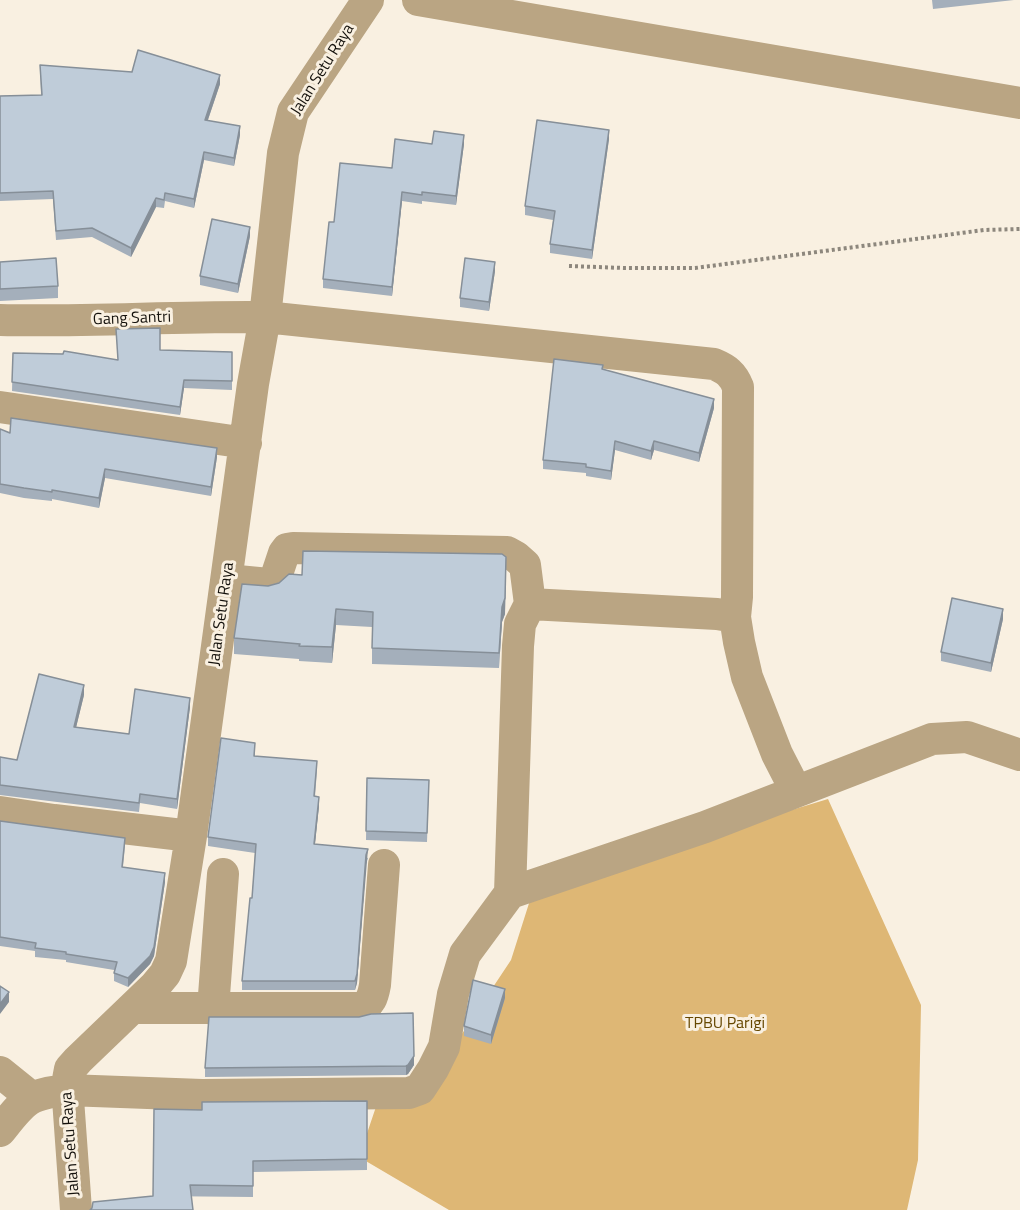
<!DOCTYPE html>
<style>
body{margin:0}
canvas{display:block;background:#f9f0e1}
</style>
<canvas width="1020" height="1210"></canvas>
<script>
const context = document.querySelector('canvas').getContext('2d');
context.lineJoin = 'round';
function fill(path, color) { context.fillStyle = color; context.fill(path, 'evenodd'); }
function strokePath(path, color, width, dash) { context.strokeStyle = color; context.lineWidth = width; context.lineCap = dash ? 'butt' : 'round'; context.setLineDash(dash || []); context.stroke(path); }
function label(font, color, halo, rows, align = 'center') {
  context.font = font + ' "Titillium Web",sans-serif'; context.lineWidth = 6; context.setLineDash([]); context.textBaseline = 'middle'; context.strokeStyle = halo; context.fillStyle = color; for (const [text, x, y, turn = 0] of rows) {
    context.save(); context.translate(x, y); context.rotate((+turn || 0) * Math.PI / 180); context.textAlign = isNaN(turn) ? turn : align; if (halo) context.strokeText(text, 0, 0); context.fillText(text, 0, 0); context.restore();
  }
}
const green = new Path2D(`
 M828 799 921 1005 918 1160 907 1210H449L359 1157 381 1092 428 1085 511 960 531 897 573 876Z`);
const path = new Path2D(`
 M569 266 624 268H695L984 230 1020 229`);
const minor = new Path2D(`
 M418 0 1020 103
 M0 320C88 322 176 316 265 317L714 364C726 369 733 374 738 387L737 597 735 617 739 642 747 677 777 754 796 791
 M0 407 246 443
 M530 604 717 614 735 617
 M0 812 54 820 191 836
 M510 893 705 827 932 739 967 737 1020 755
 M133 1008H359C371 1005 373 996 375 985L384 865
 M213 1009 223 874
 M0 1072 31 1097
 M0 1131C24 1101 27 1094 67 1090L202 1095 409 1093 420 1089 433 1069 444 1047 453 994 465 954 510 893 518 646 520 624 530 604 525 565 516 557 507 552 293 548 287 549 284 553 275 580 269 584 227 580
 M76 1210 67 1085 70 1069 78 1060 155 986 165 974 171 961 191 836 253 384 265 317 283 153 293 112 368 0`);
const wall = new Path2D(`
 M932 0H1014L933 9Z
 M40 65 220 84 208 120 240 135 234 166 204 160 194 208 165 201 164 208 156 207 131 257 92 237 56 240 53 199 0 201V96L41 95Z
 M609 139 592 259 550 253V244L553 220 525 215V206Z
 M432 144H464L456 205 422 201V204L402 201 392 296 323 288V279L334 222 392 168Z
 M250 236 238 293 200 285V276Z
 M0 262 58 286V298L0 301Z
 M495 271 489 311 460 307V298Z
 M160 350 232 352V390L184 388 180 415 12 391 13 353 117 360Z
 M603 369 714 408 699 462 654 450 651 460 615 450 611 480 586 476V473L543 469V460Z
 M0 429 10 433 217 457 211 496 105 478 99 508 52 499V501L24 498 0 493Z
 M506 573 505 614 502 622 499 668 372 664V627L336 625 332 663 299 661V659L234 654V638L268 586 302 575Z
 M1003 619 991 672 941 661V652Z
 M84 695 76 727 129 734 190 707 177 809 140 803 139 812 0 795V757L17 760Z
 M255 752V756L317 770 315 797 319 806 315 844 368 858 366 864 357 983 355 990H242V981L252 898 255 853 208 846V837Z
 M367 778 429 780 427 842 366 840Z
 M0 821 125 846 123 867 165 882 154 956 150 964 128 987 114 981V970L66 962V960L35 957V951L0 946Z
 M505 998 491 1044 464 1036V1026Z
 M414 1065 408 1074 406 1075 205 1077V1068Z
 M367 1101V1170L253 1172V1197L153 1196 202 1110Z`);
const shadedWall = new Path2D(`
 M220 75V84L205 128V120Z
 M240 126V135L234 166V158Z
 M609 130V139L592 259V250Z
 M464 135V144L456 205V196Z
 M204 152V160L194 208V199Z
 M402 192V201L392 296V287Z
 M156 198V207L131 257V248Z
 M250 227V236L238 293V284Z
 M495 262V271L489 311V302Z
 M184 380V388L180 415V407Z
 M714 399V408L699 462V453Z
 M615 441V450L611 480V471Z
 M654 441V450L651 460V451Z
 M217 448V457L211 496V487Z
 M105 469V478L99 508V498Z
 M506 557 505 614 502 622 499 668 502 607Z
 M336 609V625L332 663V647Z
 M1003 609V619L991 672V663Z
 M84 685V695L74 736V727Z
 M190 698V707L177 809V799Z
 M319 797V806L314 853V844Z
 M368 849 357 983 355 990 366 855Z
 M165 873V882L154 956 150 964 128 987V978Z
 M505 989V998L491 1044V1035Z
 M9 992V1002L0 1014V1004Z
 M414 1056V1065L408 1074 406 1075V1066Z`);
const building = new Path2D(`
 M138 50 220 75 205 120 240 126 234 158 204 152 194 199 165 193 164 200 156 198 131 248 92 228 56 231 53 191 0 193V96L42 95 40 65 132 72Z
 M537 120 609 130 592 250 550 244 555 211 525 206Z
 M434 131 464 135 456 196 422 192V195L402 192 392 287 323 279 329 222H334L340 163 392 168 395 139 432 144Z
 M212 219 250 227 238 284 200 276Z
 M56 258 58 286 0 289V262Z
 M465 258 495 262 489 302 460 298Z
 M160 328V350L232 352V381L184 380 180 407 12 382 13 353 63 354 64 351 118 360 116 329Z
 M554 359 603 365 602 369 714 399 699 453 654 441 651 451 615 441 611 471 586 467V464L543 460Z
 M11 418 217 448 211 487 105 469 99 498 52 490V492L24 488 0 484V429L10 433Z
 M303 551 502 554 506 557 505 598 502 607 499 653 372 648 373 612 336 609 332 647 299 646 300 644 234 638 242 584 268 586 279 583 289 574 302 575Z
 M952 598 1003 609 991 663 941 652Z
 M39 674 84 685 74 727 129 734 135 689 190 698 177 799 140 794 139 803 0 785V757L17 760Z
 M221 738 255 743 254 756 317 761 314 796 319 797 314 844 368 849 366 855 357 974 355 981H242L250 898H252L256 844 208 837Z
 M367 778 429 780 427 833 366 831Z
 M0 821 125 838 122 867 165 873 154 947 150 956 128 978 114 973 117 962 66 954V952L35 948 36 943 0 937Z
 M473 980 505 989 491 1035 464 1026Z
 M0 986 9 992 0 1004Z
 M413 1013 414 1056 408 1065 406 1066 205 1068 209 1017H359L371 1014Z
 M367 1101V1159L253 1161V1186L190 1185 193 1210H90L92 1208 93 1202 153 1196 154 1109 202 1110V1102Z`);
const streetNames = [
 ["Jalan Setu Raya",323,70,-58],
 ["Gang Santri",132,319,-2],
 ["Jalan Setu Raya",222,614,-82],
 ["Jalan Setu Raya",71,1144,-94]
];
const parkNames = [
 ["TPBU Parigi",725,1024]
];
fill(green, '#deb775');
strokePath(path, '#8d877d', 4, [3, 3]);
strokePath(minor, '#baa583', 32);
fill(wall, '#a4afbb');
fill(shadedWall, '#868f98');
fill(building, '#bfccd9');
strokePath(building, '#868f98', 1.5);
label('16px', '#14110c', '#f9f0e1', streetNames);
label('16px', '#664700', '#f9f0e1', parkNames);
</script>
